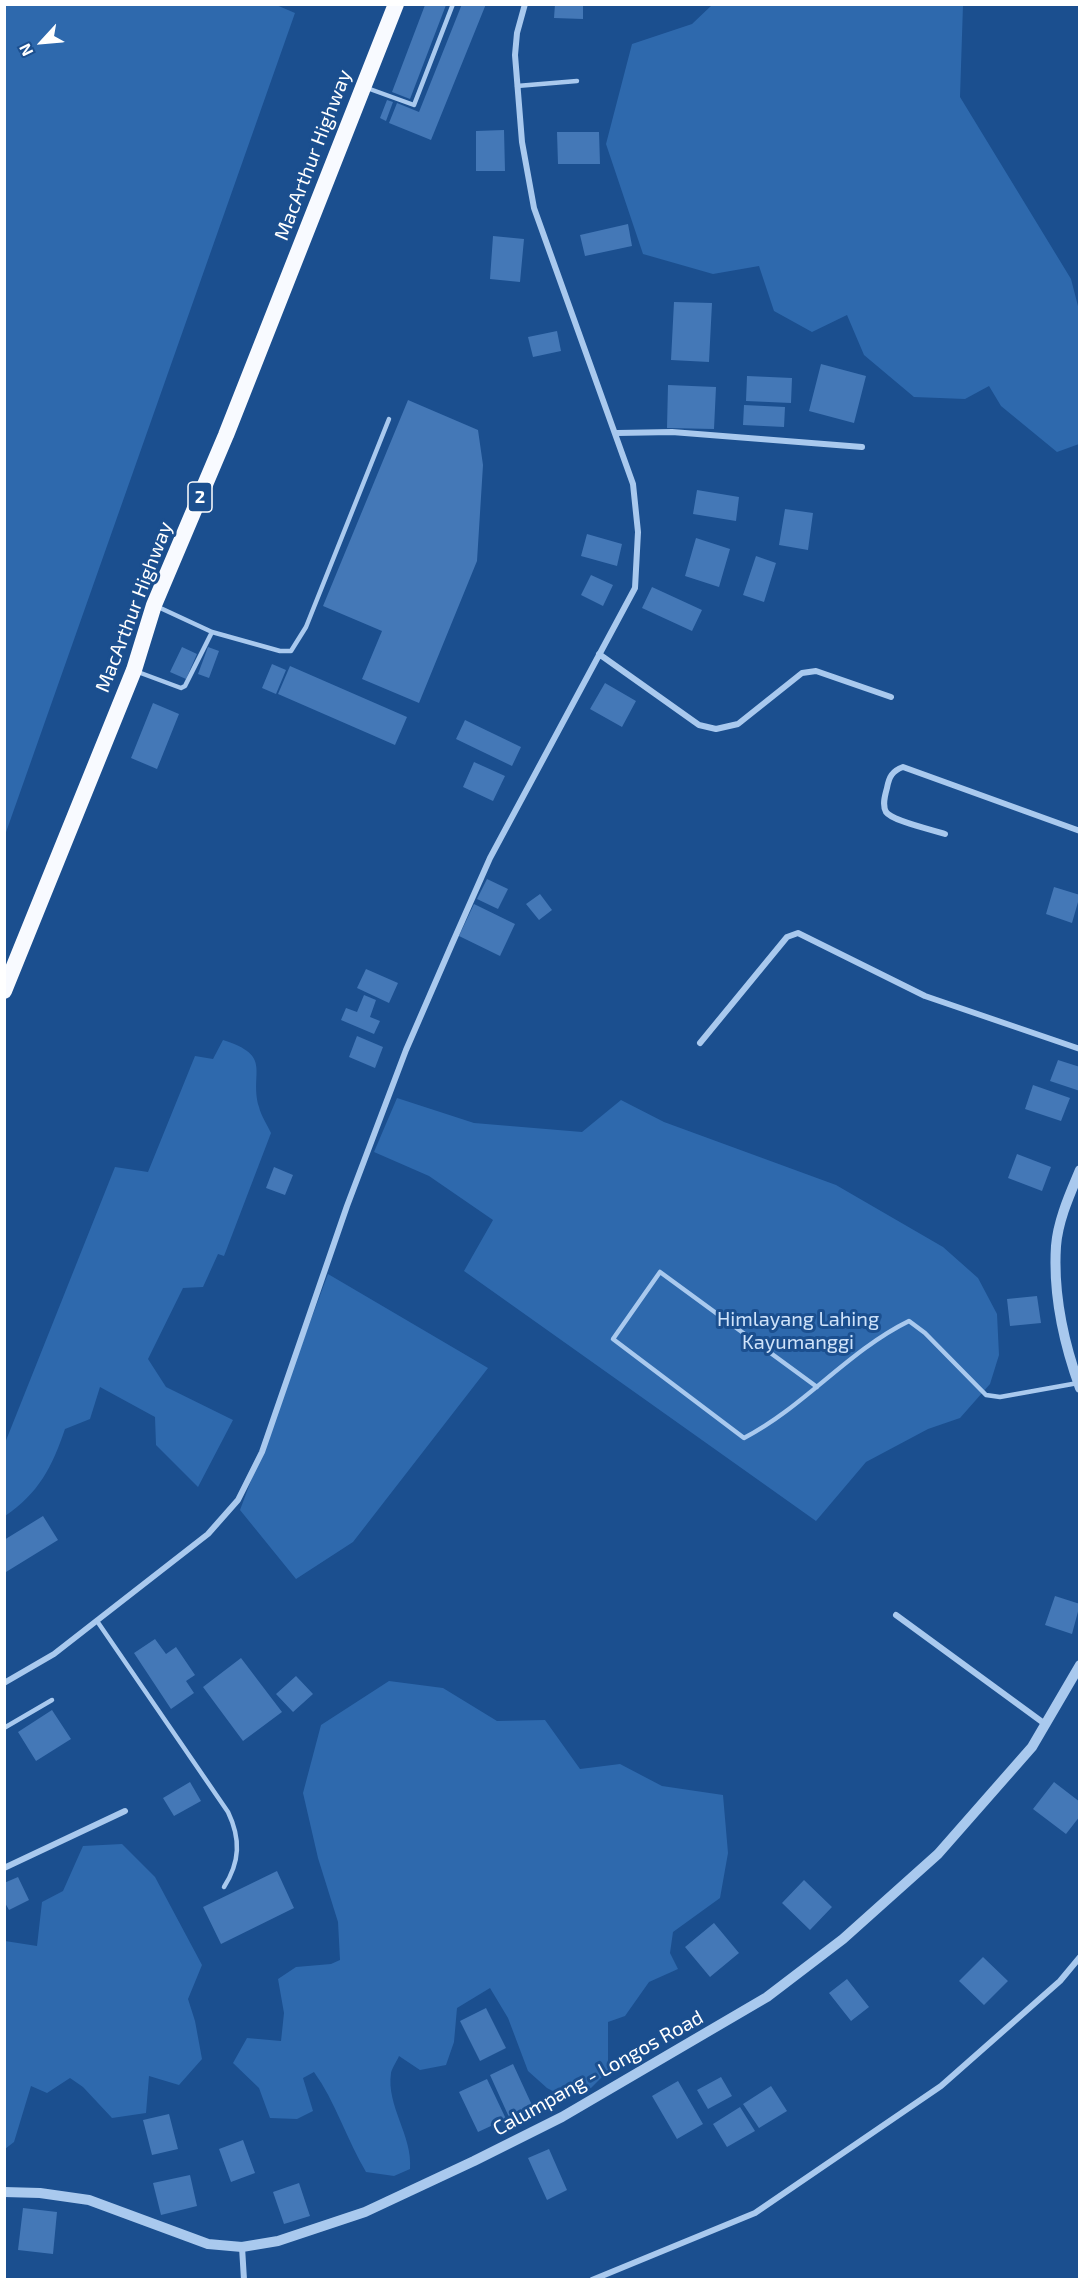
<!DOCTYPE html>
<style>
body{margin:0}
#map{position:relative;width:1084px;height:2284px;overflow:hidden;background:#1b4f8f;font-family:"Exo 2",sans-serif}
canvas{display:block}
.frame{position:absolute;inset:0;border:6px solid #fff;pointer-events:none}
.north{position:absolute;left:12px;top:12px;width:60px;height:60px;-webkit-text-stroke:4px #1b4f8f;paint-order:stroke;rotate:244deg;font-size:16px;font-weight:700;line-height:24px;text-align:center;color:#fff}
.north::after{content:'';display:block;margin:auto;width:21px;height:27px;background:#fff;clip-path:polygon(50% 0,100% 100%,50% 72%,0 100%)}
</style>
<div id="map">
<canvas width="1084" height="2284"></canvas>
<div class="frame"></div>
<div class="north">N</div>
</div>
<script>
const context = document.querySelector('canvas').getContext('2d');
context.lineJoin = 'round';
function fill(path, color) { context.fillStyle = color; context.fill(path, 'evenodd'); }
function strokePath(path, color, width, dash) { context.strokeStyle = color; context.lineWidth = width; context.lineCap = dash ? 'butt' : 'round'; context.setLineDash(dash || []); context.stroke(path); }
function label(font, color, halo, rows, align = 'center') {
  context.font = font + ' "Exo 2",sans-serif'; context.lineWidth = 6; context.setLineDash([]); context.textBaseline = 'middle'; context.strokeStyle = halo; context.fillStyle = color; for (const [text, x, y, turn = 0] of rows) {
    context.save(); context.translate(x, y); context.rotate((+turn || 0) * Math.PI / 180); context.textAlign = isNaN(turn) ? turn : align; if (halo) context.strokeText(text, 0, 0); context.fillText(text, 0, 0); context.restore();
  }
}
const green = new Path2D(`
 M5 4H274L295 13 5 835Z
 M712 5H963L960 97 1071 279 1079 310V444L1057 452 1001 406 989 386 965 399 914 397 864 355 847 315 812 332 774 311 759 266 713 274 643 254 606 144 632 44 692 24Z
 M223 1040C274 1056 249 1072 259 1107 261 1116 267 1124 271 1133L224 1256 218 1254 203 1287 183 1288 148 1359 166 1387 233 1420 198 1487 156 1445 155 1417 100 1387 90 1419 65 1429C52 1467 39 1493 5 1516V1443L115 1167 148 1172 195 1056 213 1059Z
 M397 1098 474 1123 582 1132 621 1100 664 1122 836 1185 943 1247 978 1278 997 1314 999 1355 990 1384 960 1418 928 1429 866 1462 816 1521 464 1271 493 1220 429 1176 374 1152Z
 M328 1274 488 1368 353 1542 296 1579 240 1510Z
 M389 1681 443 1688 497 1721 545 1720 580 1769 620 1764 662 1786 723 1795 728 1853 720 1898 673 1932 670 1953 678 1969 649 1982 625 2016 608 2022V2071L591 2088 564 2097 547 2088 528 2071 508 2018 490 1988 457 2008 454 2042 446 2065 420 2070 399 2056C397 2061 392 2068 391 2073 386 2106 413 2136 410 2169L394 2176 366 2172C347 2140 335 2101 314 2072L303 2078 313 2111 297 2119 270 2118 259 2088 233 2063 247 2038 281 2041 284 2013 278 1979 296 1967 331 1964 340 1960 338 1922 318 1858 303 1793 321 1725Z
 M122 1844 155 1877 202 1965 188 1999 195 2021 202 2059 179 2085 149 2076 146 2113 112 2118 83 2087 70 2078 47 2093 31 2086 14 2142 5 2149V1941L37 1946 42 1902 63 1891 83 1846Z`);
const building = new Path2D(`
 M462 4H486L431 140 389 123 397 103 419 112Z
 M555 4H583V19L554 18Z
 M425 5H446L410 99 392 92Z
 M387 100 393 102 386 121 380 118Z
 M504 130 505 171H476V131Z
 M557 132H599L600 164H558Z
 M628 224 632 246 585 256 580 235Z
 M493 236 524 239 520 282 490 279Z
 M674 302 712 303 709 362 671 360Z
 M557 331 561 351 533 357 528 337Z
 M821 364 866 376 854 423 809 411Z
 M747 376 792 378 791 403 746 401Z
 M668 385 716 387 714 429 667 428Z
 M408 400 478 430 483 465 477 561 419 703 362 679 382 631 323 606Z
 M744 405 785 407 784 427 743 425Z
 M697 490 739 497 736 521 693 514Z
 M785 509 813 513 808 550 779 545Z
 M587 534 622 544 617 566 581 556Z
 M696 538 730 549 719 587 685 576Z
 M756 556 776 563 764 602 743 595Z
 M591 575 613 585 603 606 581 595Z
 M652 587 702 610 692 631 642 608Z
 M182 647 197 654 186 679 170 672Z
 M208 647 219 651 209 678 198 674Z
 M272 664 286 670 276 694 262 688Z
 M290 666 407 717 395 745 278 694Z
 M605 683 636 701 622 727 590 709Z
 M153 703 179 714 157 769 131 758Z
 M465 720 521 747 512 766 456 739Z
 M474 762 505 776 493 801 463 787Z
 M487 879 508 889 498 909 477 899Z
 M1054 887 1080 895 1072 923 1046 914Z
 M540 894 552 910 539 920 526 904Z
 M474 904 515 924 500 956 459 936Z
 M366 969 398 983 389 1003 357 988Z
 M364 995 376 1000 370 1017 380 1021 374 1034 341 1020 346 1008 357 1012Z
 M357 1036 383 1047 375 1068 349 1057Z
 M1058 1060 1080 1067V1091L1050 1081Z
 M1033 1085 1070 1098 1061 1121 1025 1109Z
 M1017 1154 1051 1167 1042 1191 1008 1178Z
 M274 1167 293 1175 285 1195 266 1188Z
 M1037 1296 1041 1323 1010 1326 1007 1299Z
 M43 1516 58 1540 6 1572 4 1540Z
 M1055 1596 1080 1604 1072 1634 1045 1625Z
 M155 1639 166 1654 176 1647 195 1675 186 1681 194 1693 171 1709 134 1653Z
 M241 1658 282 1712 243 1741 203 1687Z
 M296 1676 313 1694 293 1712 276 1694Z
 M52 1710 71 1739 36 1761 18 1732Z
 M190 1782 201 1801 174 1816 163 1798Z
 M1054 1782 1080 1802V1816L1066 1834 1033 1809Z
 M277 1871 294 1908 221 1944 203 1907Z
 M18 1877 29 1900 9 1910 4 1901V1883Z
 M804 1880 832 1907 810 1930 782 1903Z
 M714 1923 739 1953 710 1977 685 1947Z
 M983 1957 1008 1981 984 2005 959 1981Z
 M847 1979 869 2007 851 2021 829 1993Z
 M486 2008 506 2048 480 2061 460 2021Z
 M513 2064 537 2116 513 2126 490 2075Z
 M721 2077 732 2096 708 2109 697 2090Z
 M487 2079 506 2119 478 2132 459 2092Z
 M678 2081 703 2124 677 2139 652 2096Z
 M771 2086 787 2111 759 2128 743 2104Z
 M740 2107 755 2131 727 2147 713 2124Z
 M169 2114 178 2149 152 2155 143 2120Z
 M243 2140 255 2173 231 2182 219 2149Z
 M549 2149 567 2190 547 2200 528 2158Z
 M190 2175 197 2206 161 2215 153 2183Z
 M299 2183 310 2216 284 2224 273 2192Z
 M23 2208 57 2212 53 2254 18 2250Z`);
const service = new Path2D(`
 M517 86 577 81
 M367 88 414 105 453 4
 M156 606 212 632 280 651H291L306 627 389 419
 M138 672 181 688 185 686 212 632
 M817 1387 660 1272 613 1339 744 1438C804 1407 848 1351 909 1321L925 1333 986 1395 1000 1397 1078 1383
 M97 1621 228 1812C241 1839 240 1862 224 1887
 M4 1728 52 1700`);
const minor = new Path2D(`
 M617 433 672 432 862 447
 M599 654 699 725 716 729 738 724 802 673 816 671 891 697
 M945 834C933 830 892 821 886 812 882 805 885 795 887 788 889 777 892 771 903 767L1080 831
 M700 1043 787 937 798 933 925 996 1080 1049
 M896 1615 1045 1724
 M4 1683 54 1654 208 1534 238 1500 262 1452 347 1206 406 1050 452 944 490 858 635 588 638 532 633 484 534 208 522 142 515 55 517 33 525 4
 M4 1868 125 1811
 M242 2247 244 2280
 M592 2280 755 2213 941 2086 1060 1981 1080 1957`);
const tertiary = new Path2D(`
 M1080 1170C1070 1194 1058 1220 1056 1246 1053 1293 1064 1344 1080 1388
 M4 2192 40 2193 89 2200 208 2244 242 2247 278 2241 365 2212 474 2161 562 2117 767 1997 843 1939 938 1854 1032 1747 1080 1665`);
const trunk = new Path2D(`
 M4 991 134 670 154 605 226 435 396 4`);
const shields = [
 [200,497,24]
];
const shieldNames = [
 ["2",200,497]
];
const streetNames = [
 ["MacArthur Highway",313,155,-69],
 ["MacArthur Highway",134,607,-69],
 ["Calumpang - Longos Road",598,2073,-29]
];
const parkNames = [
 ["Himlayang Lahing",798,1319],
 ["Kayumanggi",798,1342]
];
fill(green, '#2e69ad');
fill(building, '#4478b7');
strokePath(service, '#a9c9ee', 4.5);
strokePath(minor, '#a9c9ee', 6);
strokePath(tertiary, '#a9c9ee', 10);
strokePath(trunk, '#f8faff', 16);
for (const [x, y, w] of shields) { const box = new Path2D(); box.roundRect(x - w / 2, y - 15, w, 30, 4.5); context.fillStyle = '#1b4f8f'; context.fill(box); strokePath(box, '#fff', 1.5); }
label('bold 18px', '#fff', null, shieldNames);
label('20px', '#fff', '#1b4f8f', streetNames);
label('20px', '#cfe3fa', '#1b4f8f', parkNames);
</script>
